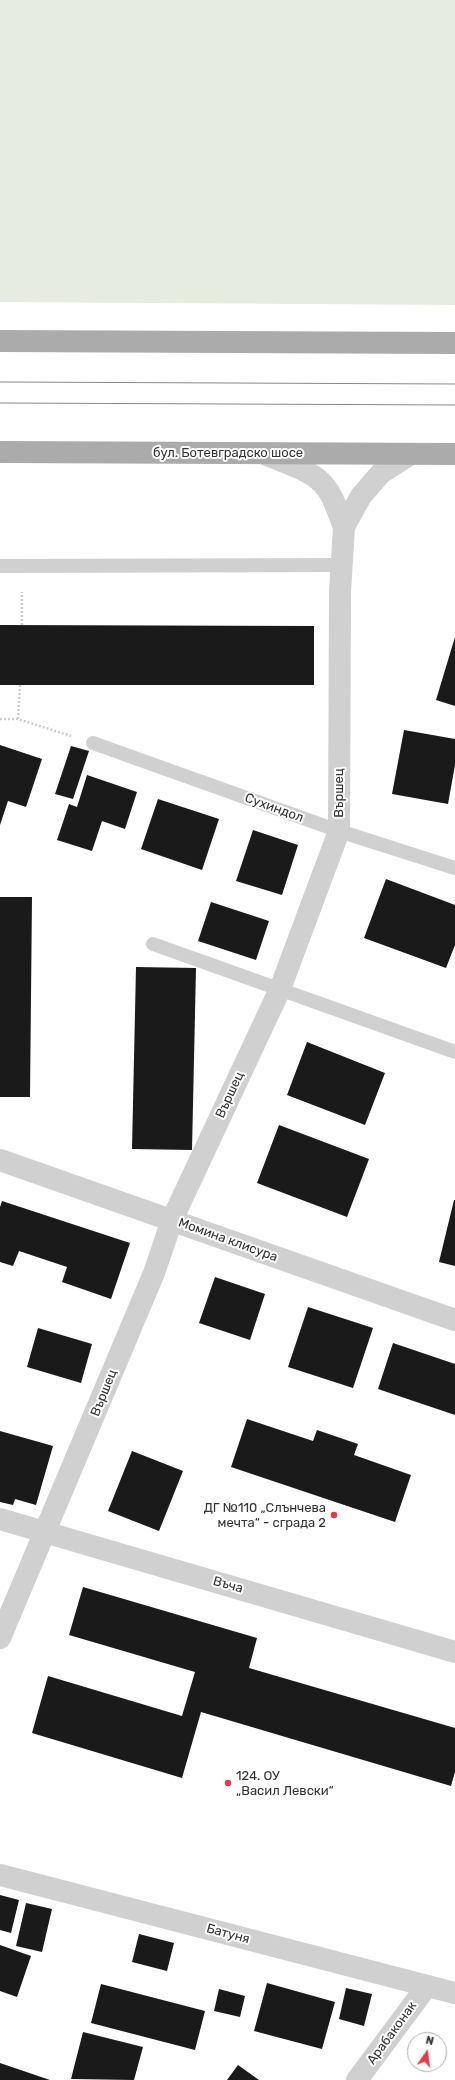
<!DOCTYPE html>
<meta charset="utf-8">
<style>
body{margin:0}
#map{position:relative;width:455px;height:2080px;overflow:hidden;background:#fff;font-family:Rubik,sans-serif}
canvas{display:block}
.north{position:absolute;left:407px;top:2032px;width:40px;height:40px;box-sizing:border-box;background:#fff;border:1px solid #adadad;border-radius:50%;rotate:14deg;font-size:11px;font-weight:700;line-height:16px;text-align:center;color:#333}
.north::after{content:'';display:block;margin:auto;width:14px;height:18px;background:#e63946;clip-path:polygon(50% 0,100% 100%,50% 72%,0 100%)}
</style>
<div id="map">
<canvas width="455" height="2080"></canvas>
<div class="north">N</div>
</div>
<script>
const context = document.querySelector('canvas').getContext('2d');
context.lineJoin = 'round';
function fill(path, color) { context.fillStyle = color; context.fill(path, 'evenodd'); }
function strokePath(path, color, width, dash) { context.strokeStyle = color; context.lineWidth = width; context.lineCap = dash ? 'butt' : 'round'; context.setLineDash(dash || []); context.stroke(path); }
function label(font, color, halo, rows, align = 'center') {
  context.font = font + ' Rubik,sans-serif'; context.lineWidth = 4; context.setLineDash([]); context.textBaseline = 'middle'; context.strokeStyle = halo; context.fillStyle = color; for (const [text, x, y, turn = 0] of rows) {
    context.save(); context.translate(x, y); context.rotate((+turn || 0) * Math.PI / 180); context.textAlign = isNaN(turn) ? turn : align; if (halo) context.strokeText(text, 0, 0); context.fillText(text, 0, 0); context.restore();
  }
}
const green = new Path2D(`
 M0 0H455V305L0 302Z`);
const building = new Path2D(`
 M0 625 314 626V685H0Z
 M455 637V706L436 700Z
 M404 730 455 739V765L448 804 392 794Z
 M0 745 42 759 26 807 8 801 0 825Z
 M71 746 89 751 73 799 55 794Z
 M87 775 137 792 125 829 102 821 92 851 57 840 69 804 77 807Z
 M158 799 219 819 202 870 141 849Z
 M253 830 298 845 282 895 236 881Z
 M386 879 455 905V945L446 968 364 938Z
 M0 897H32L30 1097H0Z
 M211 902 269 921 256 960 198 941Z
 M136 967 196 968 192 1150 132 1149Z
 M307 1042 385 1073 365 1125 287 1095Z
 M279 1125 369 1159 347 1217 257 1183Z
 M454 1200H455V1266L439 1262Z
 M2 1201 130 1243 111 1299 62 1282 67 1267 19 1251 13 1266 0 1262V1207Z
 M215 1277 265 1294 250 1340 199 1323Z
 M308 1307 373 1328 353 1388 288 1367Z
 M38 1328 92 1344 81 1383 27 1367Z
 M393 1343 455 1364V1415L378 1389Z
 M247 1419 313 1441 317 1430 358 1444 354 1455 411 1475 395 1522 231 1467Z
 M0 1431 53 1446 36 1505 15 1499 13 1505 0 1502Z
 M132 1451 183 1471 159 1531 108 1511Z
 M83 1587 257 1638 249 1668 455 1728V1772L451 1786 201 1712 182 1778 32 1733 48 1676 182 1716 195 1672 69 1635Z
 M0 1895 19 1900 11 1933 0 1930Z
 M26 1903 52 1909 42 1952 16 1946Z
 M139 1934 174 1943 167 1971 132 1962Z
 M0 1945 31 1956 17 1997 0 1991Z
 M267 1983 335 2002 322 2049 254 2031Z
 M101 1984 205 2011 195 2050 91 2023Z
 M346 1988 372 1994 364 2026 339 2019Z
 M219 1989 245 1996 240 2017 214 2011Z
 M83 2032 143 2047 134 2080 71 2079Z
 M0 2063 50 2080H0Z
 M238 2065 259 2080H227Z`);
const path = new Path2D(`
 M22 625V592
 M0 719H18L71 736
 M18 719 20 685`);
const lane = new Path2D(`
 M0 566 341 565
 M93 743 339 831 455 868
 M153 944 455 1052`);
const street = new Path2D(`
 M262 453C280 461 308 469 321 482 333 493 338 513 344 527
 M0 1160 455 1320
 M0 1519 455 1652
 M0 1638 154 1273 172 1220 280 989 339 831 340 592 344 527 361 496 381 473 411 454
 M0 1875 455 1993
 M357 2080 427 1986`);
const primary = new Path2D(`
 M0 341 455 343
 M0 452 455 454`);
const tram = new Path2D(`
 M0 382 455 384
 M0 403 455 405`);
const markers = [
 [334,1515,4,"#e63946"],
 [228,1783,4,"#e63946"]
];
const streetNames = [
 ["бул. Ботевградско шосе",228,453],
 ["Вършец",339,793,-90],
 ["Сухиндол",274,808,20],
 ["Вършец",230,1095,-65],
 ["Момина клисура",228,1240,20],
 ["Вършец",104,1393,-68],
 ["Въча",228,1585,16],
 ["Батуня",228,1934,15],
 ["Арабаконак",392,2033,-54]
];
const poiNames = [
 ["ДГ №110 „Слънчева",326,1508],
 ["мечта“ - сграда 2",326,1523],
 ["124. ОУ",236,1776,"left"],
 ["„Васил Левски“",236,1791,"left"]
];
fill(green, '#e6ecdf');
fill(building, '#1a1a1a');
strokePath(path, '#cdcdcd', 2.5, [2, 2]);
strokePath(lane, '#d0d0d0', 14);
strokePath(street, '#d0d0d0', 22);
strokePath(primary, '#ababab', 22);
strokePath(tram, '#888', 1);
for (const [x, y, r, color] of markers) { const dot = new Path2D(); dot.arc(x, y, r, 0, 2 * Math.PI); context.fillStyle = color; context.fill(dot); strokePath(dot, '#fff', 1.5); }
label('13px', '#333', '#fff', streetNames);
label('13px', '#333', '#fff', poiNames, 'right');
</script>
